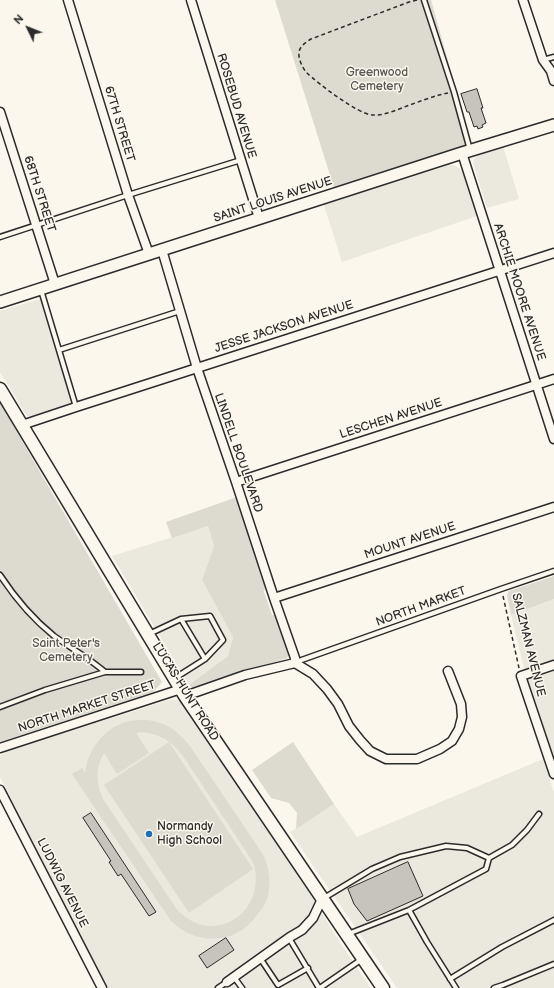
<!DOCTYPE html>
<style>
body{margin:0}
#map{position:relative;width:554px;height:988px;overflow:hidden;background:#fbf7ec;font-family:"Balsamiq Sans",sans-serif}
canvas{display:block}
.north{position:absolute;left:8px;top:8px;width:40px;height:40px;-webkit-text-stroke:3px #fbf7ec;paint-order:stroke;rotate:313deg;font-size:11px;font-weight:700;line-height:16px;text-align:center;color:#2b2b2b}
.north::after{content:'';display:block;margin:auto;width:14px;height:18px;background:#2b2b2b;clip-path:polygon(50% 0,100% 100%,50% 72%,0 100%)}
</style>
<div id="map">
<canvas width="554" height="988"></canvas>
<div class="north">N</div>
</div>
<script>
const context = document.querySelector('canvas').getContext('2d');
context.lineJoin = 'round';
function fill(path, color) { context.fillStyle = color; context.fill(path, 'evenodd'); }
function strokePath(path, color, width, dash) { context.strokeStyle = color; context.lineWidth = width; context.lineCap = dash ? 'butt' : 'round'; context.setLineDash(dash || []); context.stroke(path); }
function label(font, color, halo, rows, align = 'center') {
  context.font = font + ' "Balsamiq Sans",sans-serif'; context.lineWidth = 3; context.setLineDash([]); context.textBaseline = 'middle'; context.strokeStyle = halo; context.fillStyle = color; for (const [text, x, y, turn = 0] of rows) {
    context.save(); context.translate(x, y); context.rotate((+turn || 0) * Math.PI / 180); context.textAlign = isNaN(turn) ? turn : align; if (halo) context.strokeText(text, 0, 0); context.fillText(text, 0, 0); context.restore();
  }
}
const built = new Path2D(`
 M503 146 519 199 487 208 473 163 475 158 479 155Z
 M449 165H454L459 168 463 173 477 216 342 262 324 205Z
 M40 299 72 403 30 417 26 415 7 383 0 373V311Z
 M208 526 214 546 202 580 233 637 228 656 189 685 112 556Z
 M554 599V760L527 680 511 615Z
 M172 699 176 700 179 701 308 891 341 944 371 988H108L0 777V756L7 751Z
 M543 759 554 793V988H397L290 832 334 804 357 837Z`);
const green = new Path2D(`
 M275 0H431L471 143 334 188Z
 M0 403 162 682 158 687 153 692 0 742Z
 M237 497 266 582 264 592 272 615H276L289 654 287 658 194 689 189 685 228 656 233 637 202 580 214 546 208 526 172 538 166 522Z
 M554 576V599L511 615 507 595 509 591Z
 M147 720C168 722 183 735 194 752L264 856C269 869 271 882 268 896 266 903 262 909 257 915 236 945 197 946 171 921L72 774 82 768 85 773C88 750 103 729 126 722 133 720 140 720 147 720ZM141 732C162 734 173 742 185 759L253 862C265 896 239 932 202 925 193 923 185 917 178 911L103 799C96 784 95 767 104 753L117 774 149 753 136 733Z
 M169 742 253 869 189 913 104 785Z
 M293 742 334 804 296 829 297 813 289 803 271 798 252 770Z`);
const building = new Path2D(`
 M477 89 483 108H481L486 123 482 125 483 127 478 129 477 126 474 127 469 112H467L461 94Z
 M91 813 156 912 149 916 121 874 118 876 109 862 111 861 83 818Z
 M408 862 423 896 367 921 354 904 348 889Z
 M226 938 234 950 207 968 199 956Z`);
const path = new Path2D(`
 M417 0 409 2 311 39C306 42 300 46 299 52 298 58 302 67 306 72 317 83 358 114 372 115 384 116 396 110 407 106 418 102 429 98 439 95L448 93
 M503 596 519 668`);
const lane = new Path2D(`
 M424 0 454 92 470 150
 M543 60 554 57
 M0 237 128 195 241 160
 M41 290 76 407
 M59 350 180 311
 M0 575C15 598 33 619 54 636 71 648 89 658 105 672
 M181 619 210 616 223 640 205 659
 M149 634 181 619 205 659 175 678
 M296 662 501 589 554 571
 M0 707 45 690 105 672H141
 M324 898 372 869 400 857 446 846 467 848 489 858 512 845 527 830 539 814
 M348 934 409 910
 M289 938 319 988
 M260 958 278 985 308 968
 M234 977 242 988
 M450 979 502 947 554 920
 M218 988 227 982
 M320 988 362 959
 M456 988 427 942 409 910 486 869 489 858
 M494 988 503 985 554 964`);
const street = new Path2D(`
 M68 0 128 195 149 254
 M191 0 259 218
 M523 0 543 60 551 71 554 81
 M0 112 55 284
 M462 153 554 439
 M162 250 197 368 236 482 274 598 295 658V663
 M22 425 76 407 554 253
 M236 482 554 379
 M274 598 554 507
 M295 663 313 674 327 689 338 704 349 726 360 740 370 751 386 759H417L440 749 452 741 459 729 462 717 461 704 448 671
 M554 665 521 676 554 774
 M185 696 245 675 295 663
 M0 748 181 689
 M0 790 102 988
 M227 982 290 937 302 930 313 918 322 899`);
const secondary = new Path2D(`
 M0 302 462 153 554 125`);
const primary = new Path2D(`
 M0 389 185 696 383 988`);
const markers = [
 [149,834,4,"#1f6fb2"]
];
const parkNames = [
 ["Greenwood",377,73],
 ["Cemetery",377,87],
 ["Saint Peter's",66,644],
 ["Cemetery",66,658]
];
const streetNames = [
 ["ROSEBUD AVENUE",236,106,73],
 ["67TH STREET",119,124,73],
 ["68TH STREET",39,194,72],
 ["SAINT LOUIS AVENUE",273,200,-18],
 ["ARCHIE MOORE AVENUE",519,292,72],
 ["JESSE JACKSON AVENUE",284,327,-18],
 ["LESCHEN AVENUE",391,419,-18],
 ["LINDELL BOULEVARD",238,453,71],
 ["MOUNT AVENUE",410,541,-18],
 ["NORTH MARKET",421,607,-20],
 ["SALZMAN AVENUE",528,645,76],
 ["LUCAS-HUNT ROAD",185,692,58],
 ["NORTH MARKET STREET",87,707,-18],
 ["LUDWIG AVENUE",62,883,63]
];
const poiNames = [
 ["Normandy",157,827],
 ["High School",157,841]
];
fill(built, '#ebe8de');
fill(green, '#dddad0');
fill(building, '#c7c4bc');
strokePath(building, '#2b2b2b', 1);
strokePath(lane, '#2b2b2b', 7);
strokePath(street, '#2b2b2b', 11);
strokePath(secondary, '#2b2b2b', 14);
strokePath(primary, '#2b2b2b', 15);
strokePath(path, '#2b2b2b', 1.5, [4, 3]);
strokePath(lane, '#fbf7ec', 4);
strokePath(street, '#fbf7ec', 8);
strokePath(secondary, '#fbf7ec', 11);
strokePath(primary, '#fbf7ec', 12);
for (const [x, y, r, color] of markers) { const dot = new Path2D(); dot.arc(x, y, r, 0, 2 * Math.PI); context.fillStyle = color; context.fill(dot); strokePath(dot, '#fbf7ec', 1.5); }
label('12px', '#585754', '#fbf7ec', parkNames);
label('12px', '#2b2b2b', '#fbf7ec', streetNames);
label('12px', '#2b2b2b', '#fbf7ec', poiNames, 'left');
</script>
